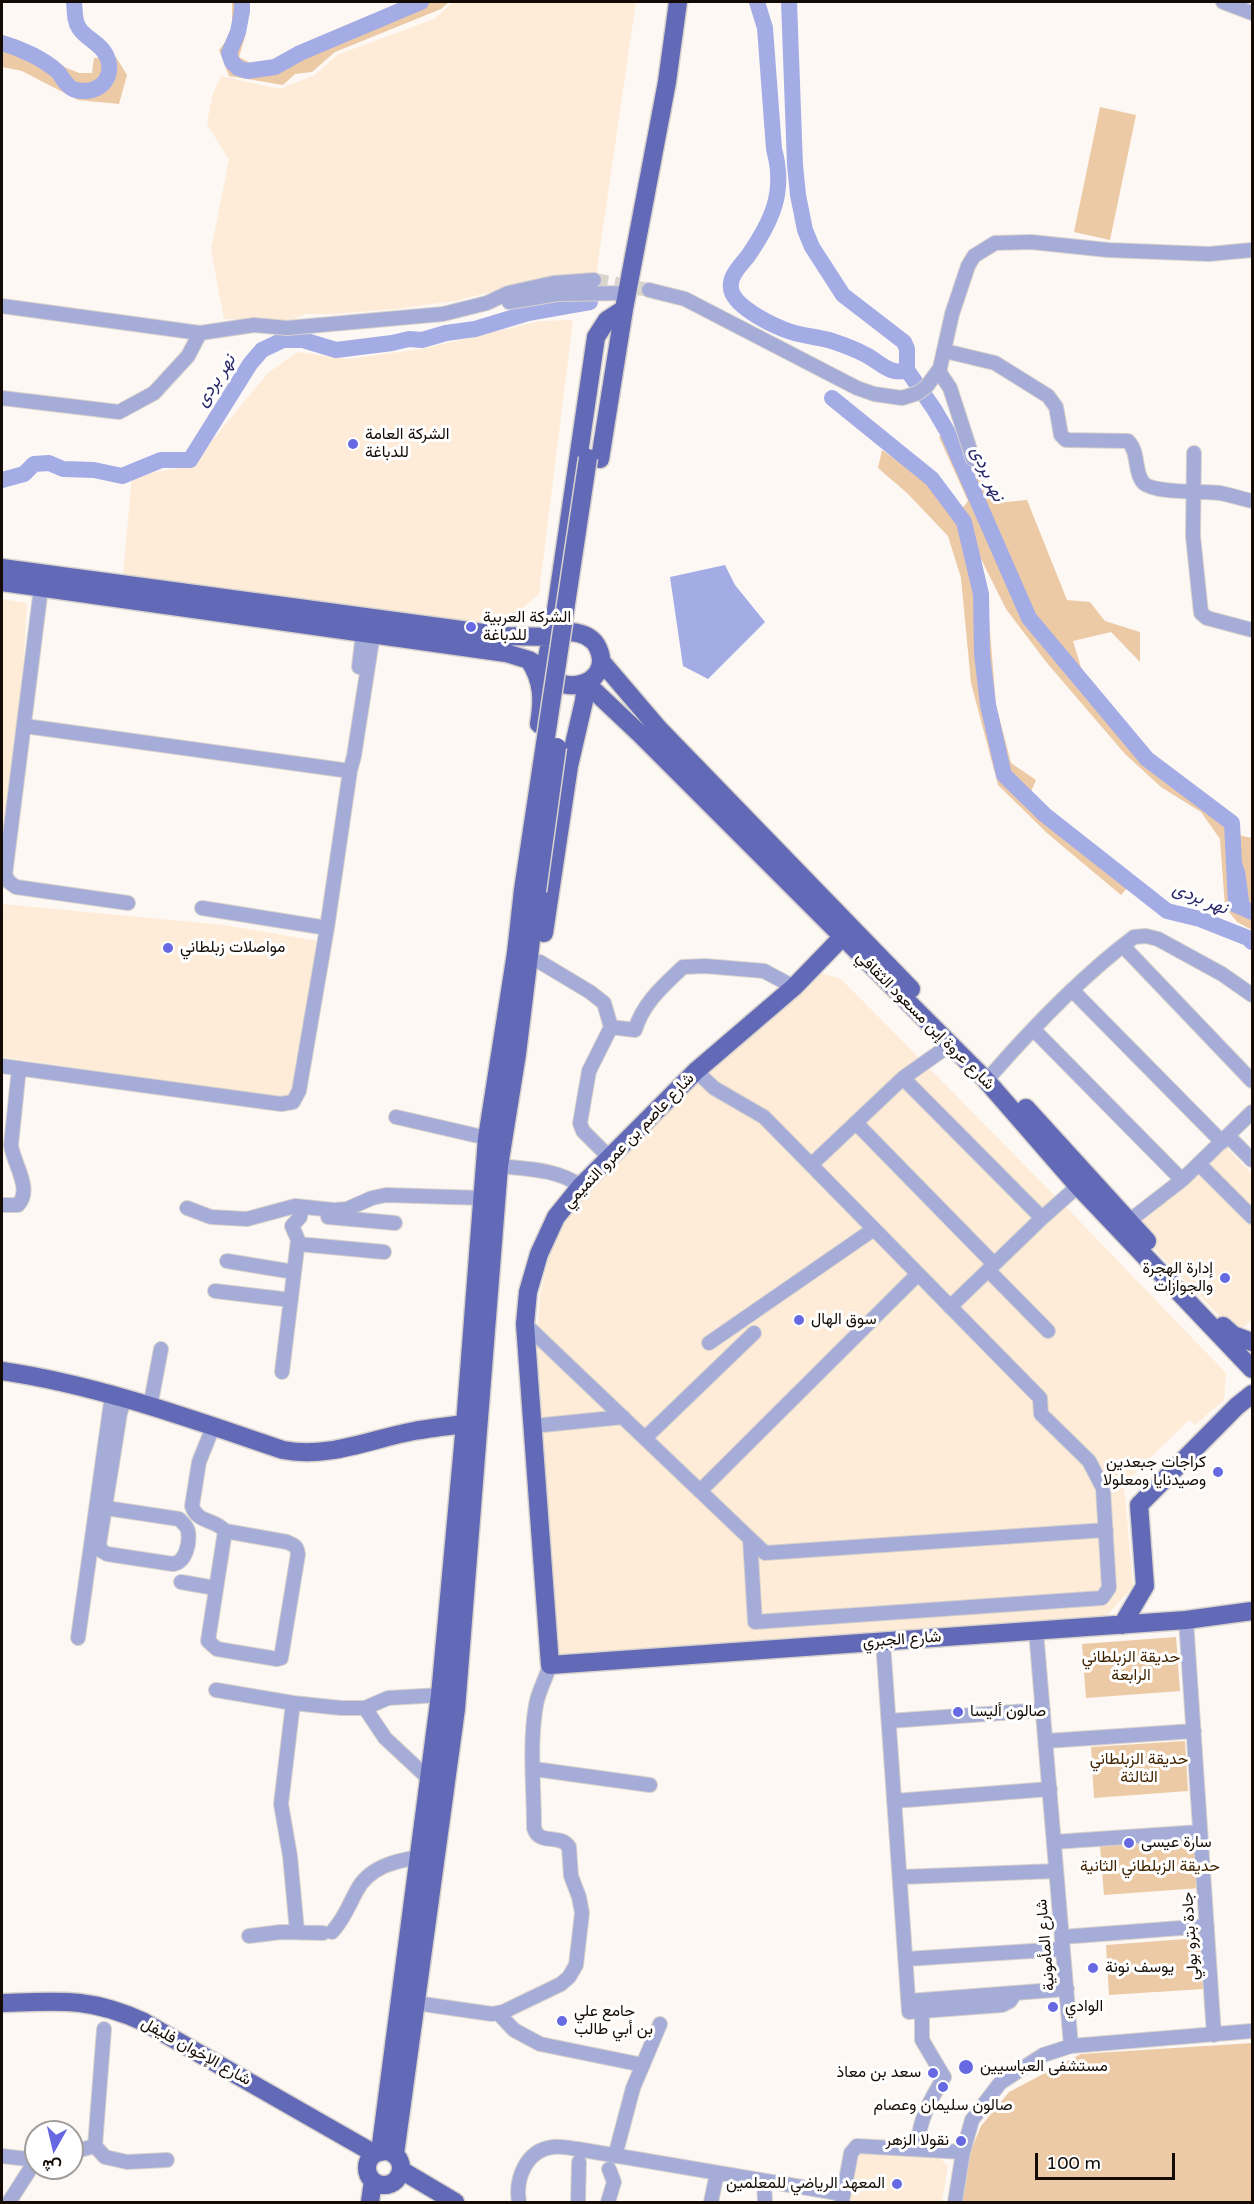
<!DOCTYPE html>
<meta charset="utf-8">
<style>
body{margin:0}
#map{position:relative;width:1254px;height:2204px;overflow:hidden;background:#fdf8f3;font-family:"Varela Round",Vazirmatn,sans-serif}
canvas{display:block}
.frame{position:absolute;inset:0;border:3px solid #130b04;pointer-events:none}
.north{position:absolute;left:24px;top:2120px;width:60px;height:60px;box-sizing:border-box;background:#fff;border:2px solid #a19d9b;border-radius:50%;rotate:188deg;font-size:16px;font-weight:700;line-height:24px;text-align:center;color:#130b04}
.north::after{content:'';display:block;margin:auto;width:21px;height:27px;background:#6669e2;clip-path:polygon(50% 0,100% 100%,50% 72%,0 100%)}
.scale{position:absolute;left:1035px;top:2153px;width:140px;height:27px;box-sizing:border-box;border:3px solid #130b04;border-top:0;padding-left:8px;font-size:18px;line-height:21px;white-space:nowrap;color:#130b04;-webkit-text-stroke:4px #fff;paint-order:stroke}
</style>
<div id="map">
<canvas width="1254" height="2204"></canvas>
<div class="frame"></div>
<div class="north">ش</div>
<div class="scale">100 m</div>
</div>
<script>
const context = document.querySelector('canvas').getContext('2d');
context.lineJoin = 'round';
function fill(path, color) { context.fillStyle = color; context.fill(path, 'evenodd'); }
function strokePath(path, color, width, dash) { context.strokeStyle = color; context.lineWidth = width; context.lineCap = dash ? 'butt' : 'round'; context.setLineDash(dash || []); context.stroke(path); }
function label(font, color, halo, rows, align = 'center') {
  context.font = font + ' "Varela Round",Vazirmatn,sans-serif'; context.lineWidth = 6; context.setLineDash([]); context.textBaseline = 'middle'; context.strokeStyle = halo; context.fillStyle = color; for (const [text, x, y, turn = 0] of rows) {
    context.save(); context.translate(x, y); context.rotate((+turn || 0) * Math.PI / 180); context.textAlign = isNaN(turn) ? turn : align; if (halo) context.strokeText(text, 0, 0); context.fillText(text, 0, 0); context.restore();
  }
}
const built = new Path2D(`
 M453 2H636L596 275 546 279 454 301 396 309 332 314H305L287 322 224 319 211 250 229 160 207 124 212 96 221 76 280 89 315 75 337 55 434 19Z
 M573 320 539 594 499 629 123 575 132 476 191 466 267 374 297 352 348 359 421 349 540 321Z
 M2 599 27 603 19 737 2 876Z
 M2 904 224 925 318 941 295 1099 2 1057Z
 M825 974 841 979 1064 1205 1226 1373 1224 1400 1195 1425 1189 1420 1124 1484 1133 1587 1106 1616 559 1657 537 1346 540 1295 549 1257 564 1222 589 1191 805 976Z
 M1219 1140 1252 1174V1319L1244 1327 1227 1324 1132 1226Z
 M854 2152 936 2154 948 2166 942 2202H847Z`);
const green = new Path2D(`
 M232 2H247L245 37 239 57 252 64 288 57 343 28 400 2H449L441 9 335 52 312 72 295 74 283 85 229 76 219 50 232 33Z
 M2 41 79 73H92L94 58 116 57 127 75 119 104 78 100 22 71 2 67Z
 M1100 107 1136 115 1110 240 1074 232Z
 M954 428 974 473 996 503 1027 500 1067 600 1090 602 1105 621 1140 632V662L1111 632 1073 641 1083 674 1109 702 1143 747 1180 775 1222 820 1242 836 1252 838V930L1237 922 1225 907 1220 839 1201 812 1161 787 1125 754 1047 663 1006 609 979 555 987 594 996 705 1011 763 1036 780 1031 792 1051 813 1136 878 1121 895 1048 834 998 785 971 683 961 578 948 536 907 493 878 468 882 450 923 479 956 517 968 501 939 437Z
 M1176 1637 1180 1691 1086 1698 1082 1644Z
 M1185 1741 1188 1791 1094 1798 1091 1747Z
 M1196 1839 1200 1888 1104 1895 1100 1846Z
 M1199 1938 1203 1989 1109 1995 1106 1945Z
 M1252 2043V2202H961L967 2160 981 2126 1009 2092 1081 2054Z`);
const water = new Path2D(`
 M725 565 735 585 765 622 708 679 683 666 670 577Z
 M1233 839 1245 871 1252 921 1236 905Z`);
const river = new Path2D(`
 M242 2V11L238 32 229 53 232 62 238 68 247 71 275 67 300 53 421 2
 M757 2 765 28 774 149C786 192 772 221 748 256 741 265 729 276 731 288 732 305 768 323 783 329 798 336 816 336 832 341 844 345 855 349 866 355 880 362 890 376 907 370
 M789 2 795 165 798 195 805 230 812 247 843 295 904 342 907 349V370L934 409 947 431 1029 618 1147 759 1232 823 1236 905 1252 912
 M2 43C20 48 44 59 58 72 63 78 66 86 73 89 77 91 82 91 87 91 111 88 116 63 100 47 93 40 84 36 79 28 74 21 75 10 74 2
 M832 398 932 479 964 522 981 594 982 654 988 705 1004 775 1045 815 1167 911 1200 919 1248 938 1252 942
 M2 480 24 474 34 464 49 463 63 469 94 470 122 476 161 460H190L250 364 262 350 283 340H303L336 350 392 343 409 339 422 340 446 333 475 329 528 313 590 302`);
const minorTunnel = new Path2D(`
 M594 280 649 290`);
const minor = new Path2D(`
 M1223 2 1252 13
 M649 290 685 299 857 388 874 394 902 398 918 393 927 386 940 368 952 314 968 266 974 256 995 243 1031 242 1108 250 1209 254 1252 250
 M509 302 558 294 628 293
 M2 306 200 333 254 325 287 328 443 314 487 303 508 293 553 283 594 280
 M945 351 995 363 1048 396 1056 407 1061 435 1066 440 1128 441C1139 452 1134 469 1142 481 1149 494 1205 491 1220 493 1231 495 1242 499 1252 501
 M940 368V373L950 388 973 459
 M2 398 119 412 154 393 188 356 200 333
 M1194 453 1193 536 1201 613 1207 618 1252 630
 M41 588 5 875 9 882 16 887 128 903
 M359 667 363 633
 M25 726 350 771
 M202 908 327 928
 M1123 946 1252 1081
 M540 962 590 992 604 1003 611 1027 635 1030C643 1003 663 986 683 967L705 966 764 971 794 987
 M1072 990 1222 1142
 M1033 1029 1182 1180
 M2 1066 281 1104 293 1102 299 1091 327 928 350 771 354 756 373 634
 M696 1071 714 1088 764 1117 1040 1398 1041 1414 1089 1461 1103 1488 1109 1588 1102 1598 755 1622 750 1539
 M993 1073C1036 1024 1082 976 1134 937L1146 936 1158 939 1222 974 1252 995
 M903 1078 1042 1218
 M396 1117 487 1138
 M856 1123 994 1264
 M1228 1136 1252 1160
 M609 1157 583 1131 580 1123 589 1071 611 1027
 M1199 1164 1252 1217
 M811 1165 903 1078 951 1044
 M499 1166C527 1169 557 1169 581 1186
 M2 1205H18C33 1189 13 1163 11 1145L19 1068
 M187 1208 211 1217 247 1219 295 1206 334 1210 347 1209 372 1198 386 1195 483 1198
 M328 1217 395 1223
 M1129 1221 1182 1180 1252 1112
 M298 1244 384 1252
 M227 1261 294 1272
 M988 1270 1048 1331
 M215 1291 291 1300
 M950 1307 1042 1218 1078 1186
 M525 1324 765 1553 1106 1530
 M709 1343 874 1229
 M282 1372 298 1240 292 1226 300 1217 302 1207
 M150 1407 161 1349
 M533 1426 623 1417
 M213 1427 199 1462 192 1506C197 1523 215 1519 225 1531L287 1542C294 1545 297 1546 298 1554L281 1658 277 1659 217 1649 208 1641 225 1531
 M645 1438 754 1333
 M700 1491 918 1274
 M106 1508 179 1519C183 1523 187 1526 188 1531 190 1543 186 1562 173 1564L107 1554 102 1551 99 1545 120 1413 125 1398
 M181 1582 215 1588
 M1186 1620 1214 2035
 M1036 1631 1071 2046
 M78 1638 112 1395
 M883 1642 909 2012 1002 2005 1010 2001 1015 1993
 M216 1690 293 1703 341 1708H365L388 1698 440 1695
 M293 1703 281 1804 290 1856 297 1931
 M365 1708 385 1738 429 1779
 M889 1721 1043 1710
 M1046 1741 1194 1731
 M534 1769 650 1785
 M894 1801 1050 1789
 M1054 1842 1200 1832
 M901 1877 1056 1871
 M332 1932C344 1919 348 1907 356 1892 368 1867 395 1861 419 1857
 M249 1936 281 1932 323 1933
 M1062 1937 1207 1926
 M906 1959 1063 1949
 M909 2001 1067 1989
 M416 2003 492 2014 503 2012 561 1984 569 1977 576 1965 582 1913 579 1897 571 1876 569 1847C560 1833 539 1846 534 1828 534 1787 529 1745 536 1705 538 1692 546 1678 550 1665
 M498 2013 514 2030 540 2044 643 2065
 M95 2146 105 2157 127 2162 167 2160
 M919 2148C916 2124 932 2097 944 2077L922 2040V2011
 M72 2152 95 2146 104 2029
 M2 2156 36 2160
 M615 2156 633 2088 660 2024
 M764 2181 765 2202
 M9 2202 36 2160
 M519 2202C515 2179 526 2150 553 2147 561 2146 570 2148 577 2149L843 2194
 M578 2202 579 2162
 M608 2202 614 2182 609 2169
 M711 2202 717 2173
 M842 2202 851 2153 857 2146 963 2152
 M955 2202 963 2152 972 2120 1000 2083 1043 2055 1071 2046 1252 2031`);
const major = new Path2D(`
 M600 459 624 309 667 82 678 2
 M2 568 506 636 552 637 596 337 607 320 624 309
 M2 582 506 653 529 660 551 673
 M571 632C583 633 593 637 598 648 616 687 548 702 547 660 547 653 550 645 552 637Z
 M529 660C543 681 543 700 539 724
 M601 661 659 729 911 989
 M586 683 639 733 985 1079 1078 1186 1252 1369
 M851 928 794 987 696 1071 581 1186 556 1217 539 1254 528 1292 525 1324 550 1665 1186 1620 1252 1611
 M544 933 569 766 584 701 586 683
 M1026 1108 1147 1241
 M1223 1326 1233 1335 1252 1342
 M2 1371C98 1385 191 1419 283 1450 328 1459 371 1439 414 1431 431 1428 448 1426 465 1424
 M1122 1625 1145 1586 1139 1505 1237 1406 1252 1394
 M2 2003C59 2001 90 1997 144 2022L375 2154
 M367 2168a17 17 0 1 1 34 0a17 17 0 1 1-34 0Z
 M380 2152 440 1695 465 1424 487 1138 516 953 523 890
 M395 2154 456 1709 499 1166 517 1054 537 891
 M401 2170 455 2202
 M370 2202 373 2181`);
const majorBridge = new Path2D(`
 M523 890 588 458
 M537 891 557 747`);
const markers = [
 [353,444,6,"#6669e2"],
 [471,627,6,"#6669e2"],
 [168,948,6,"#6669e2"],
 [1225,1278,6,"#6669e2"],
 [799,1320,6,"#6669e2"],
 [1218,1472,6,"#6669e2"],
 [958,1712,6,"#6669e2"],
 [1129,1843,6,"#6669e2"],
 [1093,1968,6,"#6669e2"],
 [1053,2007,6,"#6669e2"],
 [562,2021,6,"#6669e2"],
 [966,2067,8,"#6669e2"],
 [933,2073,6,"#6669e2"],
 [943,2087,6,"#6669e2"],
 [961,2141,6,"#6669e2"],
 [897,2184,6,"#6669e2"]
];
const poiNames = [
 ["الشركة العامة",365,435],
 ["للدباغة",365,453],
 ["الشركة العربية",483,618],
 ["للدباغة",483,636],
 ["مواصلات زبلطاني",180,948],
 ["إدارة الهجرة",1213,1269,"right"],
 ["والجوازات",1213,1287,"right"],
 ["سوق الهال",811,1320],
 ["كراجات جبعدين",1206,1463,"right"],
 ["وصيدنايا ومعلولا",1206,1481,"right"],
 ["صالون أليسا",970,1712],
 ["سارة عيسى",1141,1843],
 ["يوسف نونة",1105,1968],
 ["الوادي",1065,2007],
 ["جامع علي",574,2012],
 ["بن أبي طالب",574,2030],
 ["مستشفى العباسيين",980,2067],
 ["سعد بن معاذ",921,2073,"right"],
 ["صالون سليمان وعصام",943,2106,"center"],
 ["نقولا الزهر",949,2141,"right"],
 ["المعهد الرياضي للمعلمين",885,2184,"right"]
];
const streetNames = [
 ["شارع عروة إبن مسعود الثقافي",925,1021,45],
 ["شارع عاصم بن عمرو التميمي",629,1141,-46],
 ["شارع الجبري",902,1640,-4],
 ["جادة بترو بولي",1191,1936,-94],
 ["شارع المأمونية",1046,1945,-95],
 ["شارع الإخوان فليفل",196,2052,29]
];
const parkNames = [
 ["حديقة الزبلطاني",1131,1658],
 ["الرابعة",1131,1676],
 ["حديقة الزبلطاني",1139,1760],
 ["الثالثة",1139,1778],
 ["حديقة الزبلطاني الثانية",1150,1867]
];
const waterNames = [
 ["نهر بردى",216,381,-57],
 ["نهر بردى",987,474,66],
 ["نهر بردى",1200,899,22]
];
fill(built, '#feecd9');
fill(green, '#edcaa6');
fill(water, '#a4ace5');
strokePath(river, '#a4ace5', 16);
strokePath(minorTunnel, '#dad4cf', 14, [14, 7]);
strokePath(minor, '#d8d2cd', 16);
strokePath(major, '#d8d2cd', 21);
strokePath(minor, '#a5acd8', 14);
strokePath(major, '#6269b7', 18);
strokePath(majorBridge, '#d8d2cd', 21, []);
strokePath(majorBridge, '#6269b7', 18);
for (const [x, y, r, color] of markers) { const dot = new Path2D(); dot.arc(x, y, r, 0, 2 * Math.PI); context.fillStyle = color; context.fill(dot); strokePath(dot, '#fff', 2); }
label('16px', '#130b04', '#fff', poiNames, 'left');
label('16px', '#130b04', '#fff', streetNames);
label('16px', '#412300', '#fff', parkNames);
label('italic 18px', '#29296c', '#fff', waterNames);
</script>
